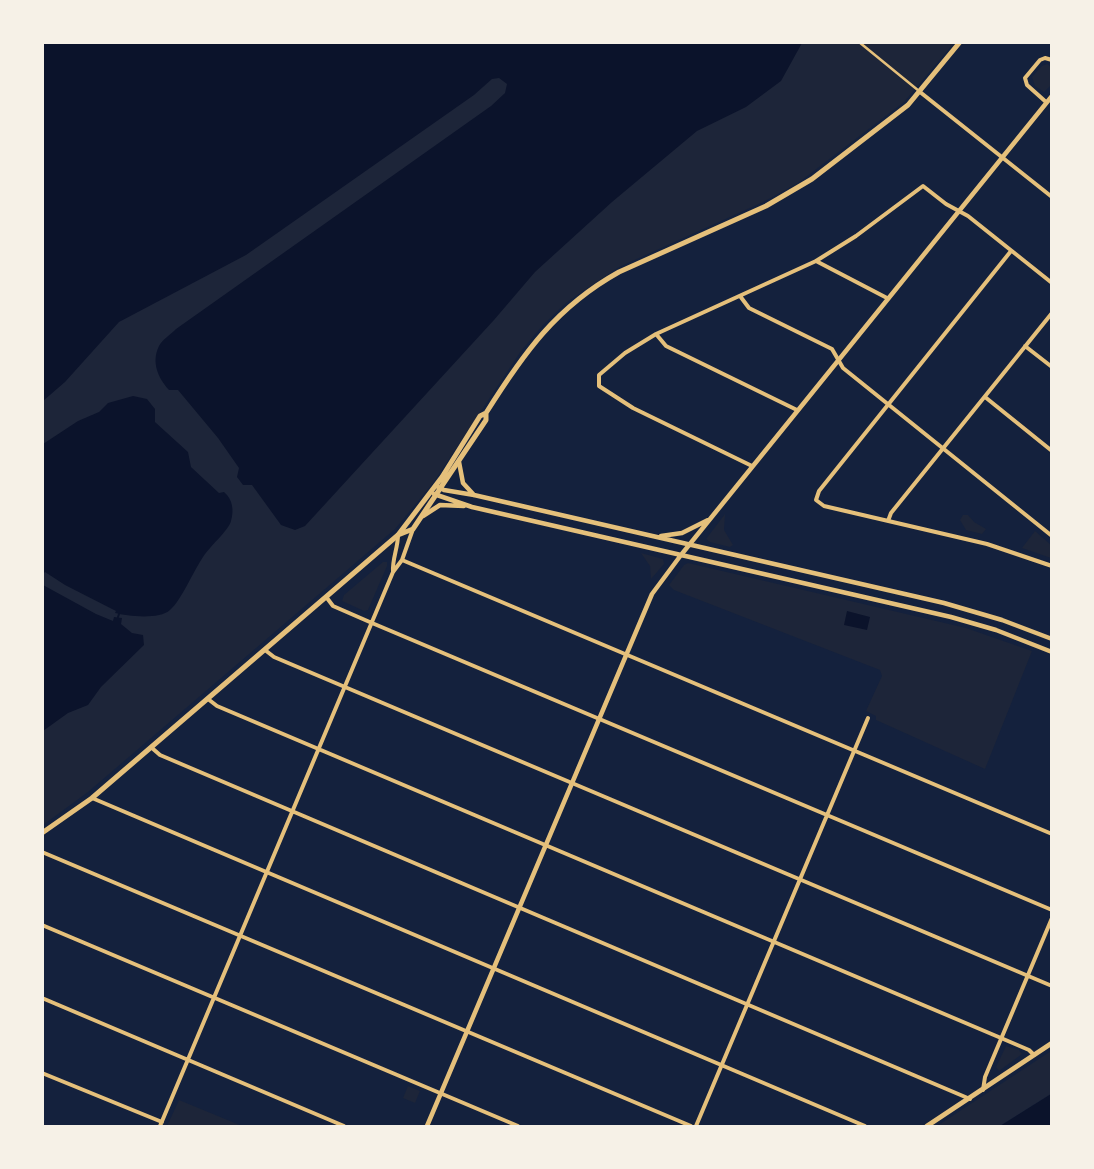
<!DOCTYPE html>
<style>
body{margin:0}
#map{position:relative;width:1094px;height:1169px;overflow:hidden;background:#14213d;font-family:"Fira Sans",sans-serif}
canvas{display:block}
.frame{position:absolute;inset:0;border:44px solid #f6f1e7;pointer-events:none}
</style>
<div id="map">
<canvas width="1094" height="1169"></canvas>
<div class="frame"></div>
</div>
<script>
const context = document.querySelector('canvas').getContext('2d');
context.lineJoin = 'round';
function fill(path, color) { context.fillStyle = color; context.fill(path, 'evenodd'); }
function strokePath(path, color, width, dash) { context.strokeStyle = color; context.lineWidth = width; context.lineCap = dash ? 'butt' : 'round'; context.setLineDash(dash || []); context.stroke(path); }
const green = new Path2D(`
 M43 43H954L904 102 798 183 763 202 619 267 567 302 543 325 521 351 433 483 395 529 88 792 43 825Z
 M1047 64 1051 67V85L1044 92 1035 86 1032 77 1042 66Z
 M725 514 724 530 733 545 730 547 710 542 706 539Z
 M963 515H968L974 522 986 529 982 534 966 530 960 520Z
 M1035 531 1051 545V558L1022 548Z
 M641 553 663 559 664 564 651 579 650 566Z
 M383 562H387V566L368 610 364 611 342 601 344 595Z
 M688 563 966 628 1032 651 985 769 876 720V716L866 711 882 676 880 670 674 590 669 585 684 565Z
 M1006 1046 1019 1050 1022 1054 999 1071 996 1067Z
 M1051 1051V1094L1000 1126H937Z
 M408 1086 420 1091 415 1103 403 1098Z
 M179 1100 242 1126H167Z`);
const water = new Path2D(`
 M43 42H802V43L781 81 746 107 697 131 612 202 535 272 494 320 305 526 295 530 281 525 252 485H243L237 477 239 468 218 438 178 390H169C158 378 151 362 159 346 162 340 171 334 176 329L491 106 505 93 507 84 499 78 492 79 474 95 246 255 119 322 65 382 43 401Z
 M133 396 147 399 155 409V422L188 452 191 467 219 493 224 492C233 500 234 510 231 521 229 530 209 547 203 557 194 570 181 601 170 610 159 620 127 616 115 613L116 611 65 585 45 572 43 574V444L78 421 99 412 108 403Z
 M43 585 96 614 113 621 114 617 122 618 121 624 132 633 143 635 144 645 101 687 88 705 68 713 43 731Z
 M847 611 870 617 867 630 844 625Z
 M1051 1094V1126H1000Z`);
const stream = new Path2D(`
 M118 617 119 614`);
const pedestrian = new Path2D(`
 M859 42 919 91`);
const minor = new Path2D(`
 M920 92 1052 197
 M1046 102 1027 85 1025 78 1040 60 1045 58 1052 60
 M1011 251 819 491 816 500 824 506 987 544 1052 566
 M816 261 887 298
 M740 296 749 308 832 349 843 368 1052 536
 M656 334 666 346 797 410
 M1025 346 1052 367
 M985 397 1052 451
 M752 466 633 408 599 386V375L625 353 656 334 816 261 856 236 923 186 946 204 968 216 1052 283
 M888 521 891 513 1052 313
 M402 560 1052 834
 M393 572C392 559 398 548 398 535
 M327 598 333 606 372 623 1052 910
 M265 650 274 657 1052 986
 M208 699 217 706 1001 1038 1029 1050 1034 1055
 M152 748 160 755 970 1099
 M92 798 865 1126
 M42 852 691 1126
 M42 925 518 1126
 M42 998 344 1126
 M42 1073 162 1122
 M983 1090 985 1077 1052 918
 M160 1126 393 572 402 560 413 529
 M696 1126 868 718`);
const tertiary = new Path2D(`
 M459 462 463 483 474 495
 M438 487 444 490 474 495 944 603 1002 620 1052 639
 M434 494 472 507 951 617 996 630 1052 652
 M423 516 440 505 464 506
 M661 536 682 533 708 520
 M427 1126 652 594 681 555 1052 96`);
const secondary = new Path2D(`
 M398 535 413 529 486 420V413
 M42 833 92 798 398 535 442 477 480 416 486 413C523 354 556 307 619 272L766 206 812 179 908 105 960 42
 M927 1126 1052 1043`);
fill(green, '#1d2539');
fill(water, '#0b132b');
strokePath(stream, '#0b132b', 2);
strokePath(pedestrian, '#e5c07b', 2.5);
strokePath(minor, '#e5c07b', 4);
strokePath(tertiary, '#e5c07b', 4.5);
strokePath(secondary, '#e5c07b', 5);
</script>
